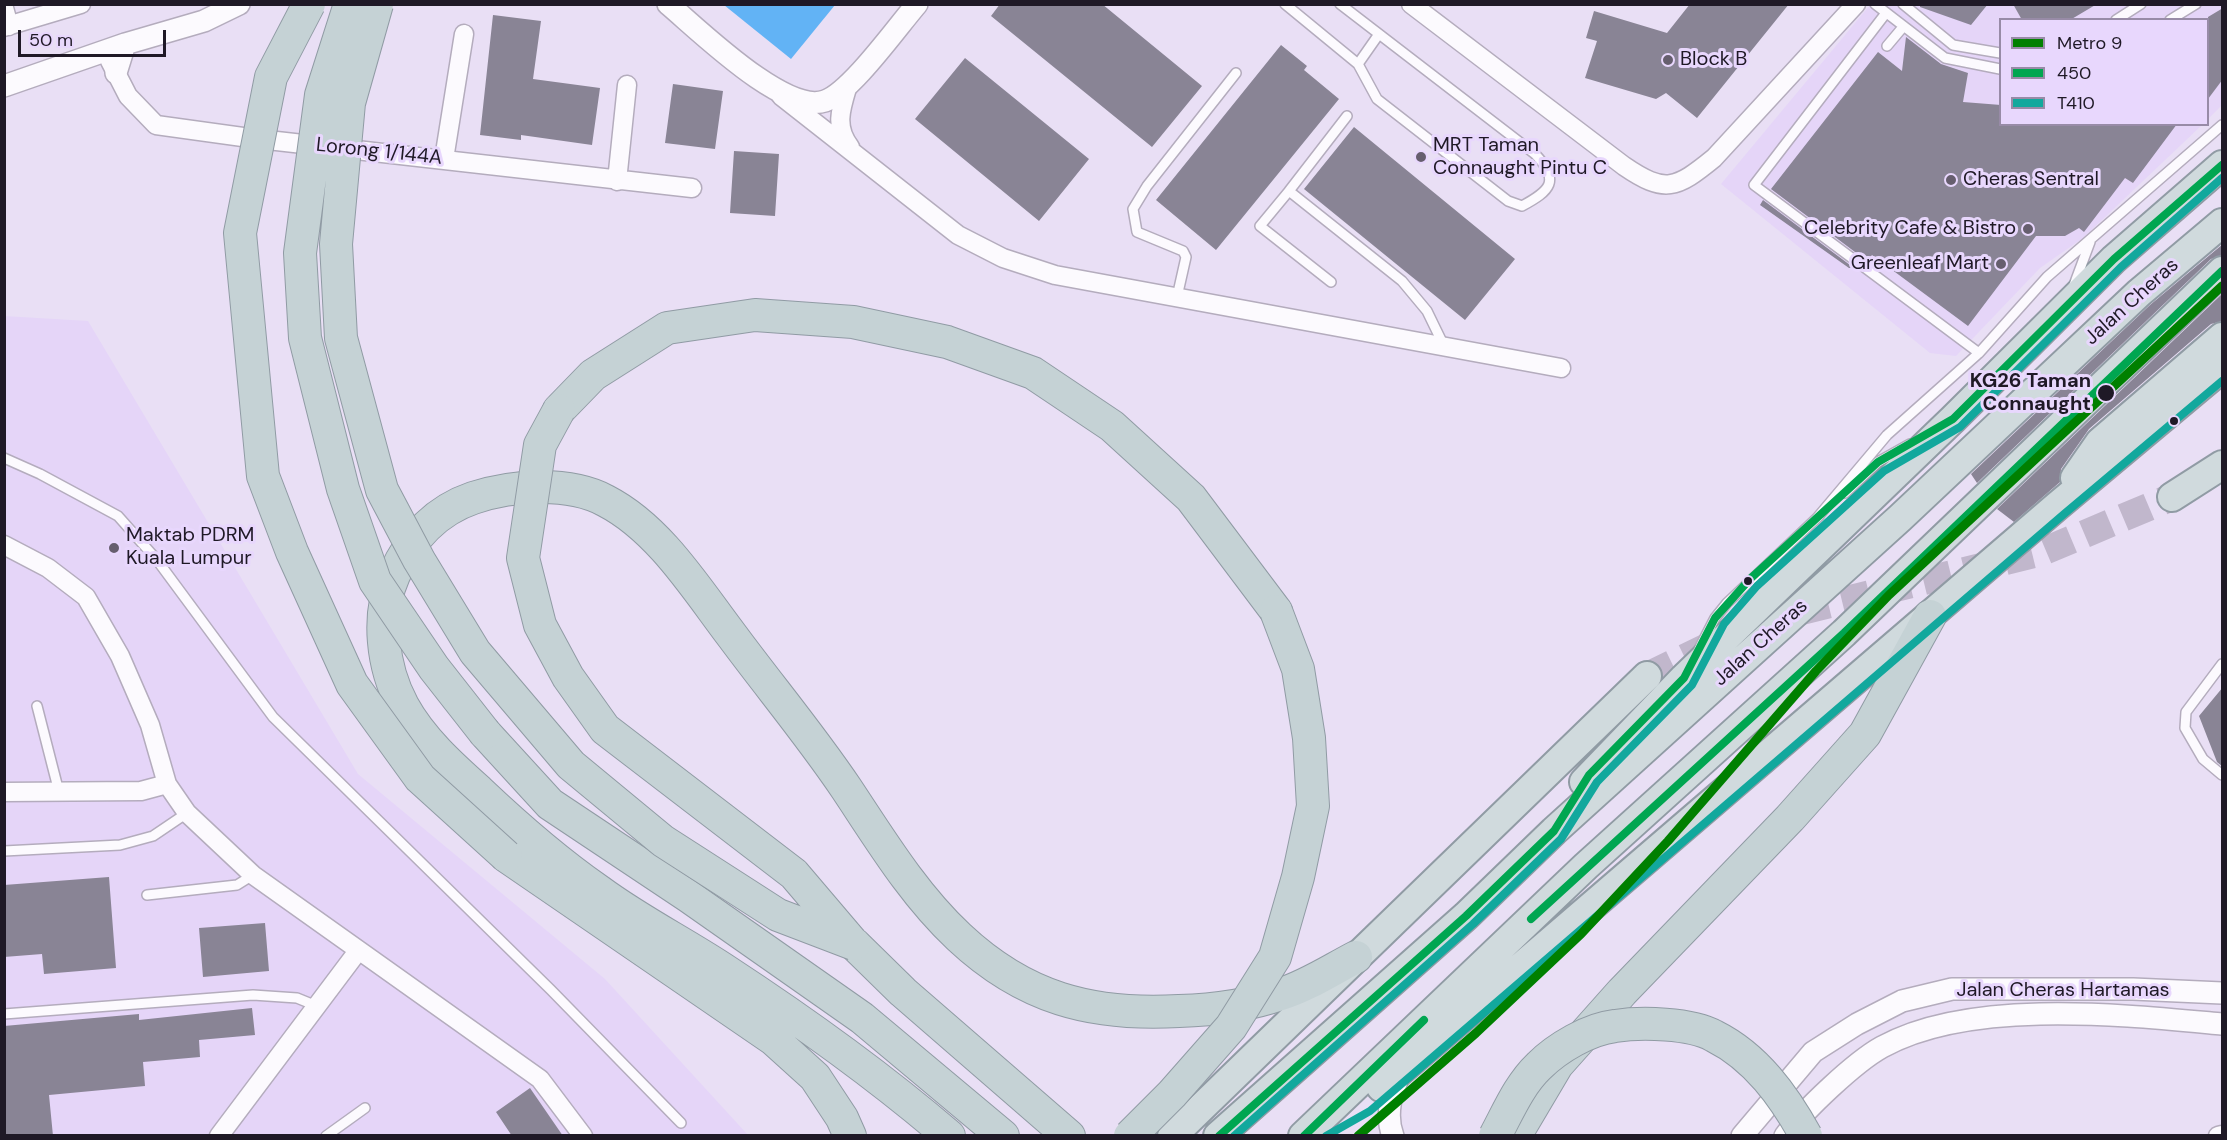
<!DOCTYPE html>
<style>
body{margin:0}
#map{position:relative;width:2227px;height:1140px;overflow:hidden;background:#e9dff5;font-family:"DM Sans",sans-serif}
canvas{display:block}
.frame{position:absolute;inset:0;border:6px solid #1f1926;pointer-events:none}
.legend{position:absolute;left:1999px;top:18px;width:210px;height:108px;box-sizing:border-box;background:#e8d7fd;border:2px solid #988ba7;margin:0;padding:8px 10px;list-style:none;font-size:18px;color:#1f1926}
.legend li{display:flex;align-items:center;gap:12px;height:30px}
.legend b{width:30px;border:2px solid #988ba7}
.scale{position:absolute;left:18px;top:30px;width:148px;height:27px;box-sizing:border-box;border:3px solid #1f1926;border-top:0;padding-left:8px;font-size:18px;line-height:21px;white-space:nowrap;color:#1f1926;-webkit-text-stroke:4px #e8d7fd;paint-order:stroke}
</style>
<div id="map">
<canvas width="2227" height="1140"></canvas>
<div class="frame"></div>
<ul class="legend">
<li><b style="height:8px;background:#008000"></b>Metro 9</li>
<li><b style="height:8px;background:#00a651"></b>450</li>
<li><b style="height:8px;background:#12a89d"></b>T410</li>
</ul>
<div class="scale">50 m</div>
</div>
<script>
const context = document.querySelector('canvas').getContext('2d');
context.lineJoin = 'round';
function fill(path, color) { context.fillStyle = color; context.fill(path, 'evenodd'); }
function strokePath(path, color, width, dash) { context.strokeStyle = color; context.lineWidth = width; context.lineCap = dash ? 'butt' : 'round'; context.setLineDash(dash || []); context.stroke(path); }
function label(font, color, halo, rows, align = 'center') {
  context.font = font + ' "DM Sans",sans-serif'; context.lineWidth = 6; context.setLineDash([]); context.textBaseline = 'middle'; context.strokeStyle = halo; context.fillStyle = color; for (const [text, x, y, turn = 0] of rows) {
    context.save(); context.translate(x, y); context.rotate((+turn || 0) * Math.PI / 180); context.textAlign = isNaN(turn) ? turn : align; if (halo) context.strokeText(text, 0, 0); context.fillText(text, 0, 0); context.restore();
  }
}
const built = new Path2D(`
 M1870 5H2222V105L2208 119V20H2000V124L2202 125 2083 238 2040 268 1956 356 1930 353 1721 184Z
 M4 316 88 321 358 774 605 979 748 1135H5Z`);
const water = new Path2D(`
 M724 5H835L791 59Z`);
const building = new Path2D(`
 M1000 4H1102L1202 86 1152 147 991 16Z
 M1690 4H1789L1697 118 1666 93 1656 99 1585 78 1597 41 1586 38 1594 11 1667 33Z
 M1920 4H1988L1971 25 1920 7Z
 M2013 4H2097L2070 20H2022Z
 M2223 8V79L2208 99V17Z
 M493 15 541 21 533 79 600 88 592 145 521 135V140L480 135Z
 M1906 37 1941 64 1968 73 1963 102 2001 105V124H2177L2133 183 2125 178 2084 232 2079 228 2065 236H2036L1968 326 1872 255 1867 261 1771 189 1878 52 1902 71Z
 M1281 45 1307 66 1304 70 1339 99 1216 250 1156 200Z
 M965 58 1089 159 1039 221 915 119Z
 M673 84 723 91 715 149 665 143Z
 M1354 127 1515 259 1465 320 1304 189Z
 M734 151 779 154 775 216 730 213Z
 M1763 200 1854 268H1849L1760 205Z
 M2223 244V255L2211 259 1977 483 1971 474 2150 305Z
 M2223 293V321L2211 324 2089 429 2061 469 2060 482 2014 522 1997 509Z
 M2223 687V767L2217 762 2199 716Z
 M109 877 116 968 44 974 42 954 4 957V885Z
 M265 923 269 971 203 977 199 928Z
 M252 1008 255 1035 199 1040 200 1057 143 1062 145 1086 49 1095 53 1136H4V1026L139 1014V1020Z
 M530 1088 563 1136H512L496 1112Z`);
const trunkTunnel = new Path2D(`
 M1647 676 1761 621 2042 552 2172 497`);
const service = new Path2D(`
 M1285 4 1358 64 1377 99 1508 201 1522 206C1550 191 1561 181 1535 154L1340 4
 M1875 4 1945 58 2000 69
 M1903 4 1953 45 2000 53
 M1886 13 1754 185 1979 353
 M2116 20 2141 4
 M2170 20 2196 4
 M1887 46 1903 27
 M1358 64 1379 34
 M1289 191 1347 116
 M1331 282 1260 226 1289 191 1402 281 1427 311 1444 346
 M2074 285 2090 242
 M1177 297 1186 257 1183 251 1137 232 1133 209 1147 186 1236 73
 M4 458 40 474 118 516 157 560 273 717 551 990 681 1123
 M1845 493 1878 462 1910 444
 M1817 518 1887 435 1979 353 2047 277 2222 125
 M1699 649 1715 618 1727 603 1819 516
 M2222 664 2186 712 2185 728 2203 759 2222 775
 M37 706 59 792
 M4 851 120 845 153 836 187 813
 M147 895 237 885 253 875
 M4 1014 253 995 297 998 319 1007
 M326 1136 365 1108`);
const minor = new Path2D(`
 M1411 4 1624 166C1665 194 1676 189 1714 158L1856 4
 M4 8 9 26
 M4 27 81 4
 M110 61 128 96 156 125 250 138 692 188
 M848 85C841 108 834 127 850 147
 M781 96 958 235 1003 258 1055 275 1561 368
 M444 159 464 34
 M617 181 627 85
 M4 545 48 568 86 597 120 656 150 725 167 784 187 813 253 875 540 1079 583 1136
 M4 792 141 791 167 784
 M219 1136 358 951
 M2218 1136 2222 1135`);
const tertiary = new Path2D(`
 M668 4C699 30 785 115 825 101 851 92 897 27 917 4
 M116 73 125 44
 M4 86 125 44 204 21 239 4
 M1393 1136C1385 1115 1391 1090 1402 1071
 M1742 1136 1813 1052 1857 1024 1902 1001 1952 989H2133L2222 993
 M1785 1136C1804 1110 1855 1062 1882 1047 1970 998 2124 1015 2222 1024`);
const trunk = new Path2D(`
 M2075 478 2100 442 2222 337
 M2172 497 2222 465
 M1584 782 1684 678 1953 419 2114 259 2222 165
 M1381 1087 2057 506 2222 368
 M1172 1136 1647 676
 M1218 1136 1466 916 1554 831 1900 518 2139 293 2222 223
 M1303 1136 1586 866 1844 633 2222 271`);
const motorway = new Path2D(`
 M559 410 593 375 667 328 755 315 853 322 947 342 1033 373 1112 426 1191 498 1276 611
 M485 733 550 804 688 896 862 1018 1003 1136
 M506 856 773 1039 815 1077 842 1118 850 1136
 M854 944 903 992 1069 1136
 M949 1136C878 1075 801 1020 723 969 682 942 638 920 599 891 556 861 517 827 479 791 451 766 421 739 403 706 382 667 376 615 394 575 410 539 435 511 473 498 512 485 569 481 606 501 660 529 697 590 733 637 770 687 811 736 846 788 880 839 913 894 959 937 1024 998 1091 1016 1179 1011 1214 1010 1247 1006 1281 994 1307 986 1331 970 1356 957
 M1515 1136 1557 1065 1622 992 1790 818 1865 734 1930 616`);
const motorwayBridge = new Path2D(`
 M309 4 271 77 240 233 263 476 292 552 352 684 420 778 506 856
 M350 4 321 95 300 253 305 338 343 489 375 581 434 668 485 733
 M377 4 349 103 336 244 341 338 382 490 419 560 475 652 571 765 663 841 778 915 854 944
 M559 410 540 445 523 558 540 625 568 677 605 729 794 874 851 941
 M1130 1136 1172 1094 1231 1027 1275 957 1298 877 1313 806 1309 738 1298 669 1276 611
 M1495 1136C1508 1112 1519 1085 1539 1066 1557 1048 1589 1029 1615 1026 1641 1022 1691 1023 1714 1036 1756 1057 1784 1096 1806 1136`);
const bus1 = new Path2D(`
 M1531 919 1844 633 2222 271
 M1219 1136 1466 916 1554 831 1589 775 1684 678 1715 618 1750 579 1878 462 1953 419 2114 259 2222 165
 M1304 1136 1424 1020`);
const bus2 = new Path2D(`
 M1234 1136 1473 924 1561 839 1597 782 1692 685 1724 624 1757 586 1884 471 1960 427 2121 267 2222 178
 M1326 1136 1370 1111 2064 514 2222 381`);
const metro1 = new Path2D(`
 M1358 1136 1476 1033 1581 934 1668 841 1816 671 1889 595 2222 286`);
const markers = [
 [1668,60,6,"#665e6e"],
 [1421,157,6,"#665e6e"],
 [1951,180,6,"#665e6e"],
 [2028,229,6,"#665e6e"],
 [2001,264,6,"#665e6e"],
 [2106,393,9,"#1f1926"],
 [2174,421,5,"#1f1926"],
 [114,548,6,"#665e6e"],
 [1748,581,5,"#1f1926"]
];
const poiNames = [
 ["Block B",1680,60],
 ["MRT Taman",1433,146],
 ["Connaught Pintu C",1433,169],
 ["Cheras Sentral",1963,180],
 ["Celebrity Cafe & Bistro",2016,229,"right"],
 ["Greenleaf Mart",1989,264,"right"],
 ["Maktab PDRM",126,536],
 ["Kuala Lumpur",126,559]
];
const streetNames = [
 ["Lorong 1/144A",379,152,6],
 ["Jalan Cheras",2132,302,-42],
 ["Jalan Cheras",1761,643,-42],
 ["Jalan Cheras Hartamas",2063,991]
];
const stopNames = [
 ["KG26 Taman",2091,382],
 ["Connaught",2091,405]
];
fill(built, '#e5d5f8');
fill(water, '#62b3f5');
fill(building, '#898495');
strokePath(trunkTunnel, '#c1b7cc', 28, [28, 14]);
strokePath(service, '#b4acbd', 12);
strokePath(minor, '#b4acbd', 21);
strokePath(tertiary, '#b4acbd', 24);
strokePath(trunk, '#909ba4', 32);
strokePath(motorway, '#909ba4', 34);
strokePath(service, '#fcfafe', 9);
strokePath(minor, '#fcfafe', 18);
strokePath(tertiary, '#fcfafe', 21);
strokePath(trunk, '#d0dadd', 28);
strokePath(motorway, '#c5d2d5', 32);
strokePath(motorwayBridge, '#909ba4', 34, []);
strokePath(motorwayBridge, '#c5d2d5', 32);
strokePath(bus1, '#00a651', 8);
strokePath(bus2, '#12a89d', 8);
strokePath(metro1, '#008000', 9);
for (const [x, y, r, color] of markers) { const dot = new Path2D(); dot.arc(x, y, r, 0, 2 * Math.PI); context.fillStyle = color; context.fill(dot); strokePath(dot, '#e8d7fd', 2); }
label('20px', '#1f1926', '#e8d7fd', poiNames, 'left');
label('20px', '#1f1926', '#e8d7fd', streetNames);
label('bold 20px', '#1f1926', '#e8d7fd', stopNames, 'right');
</script>
